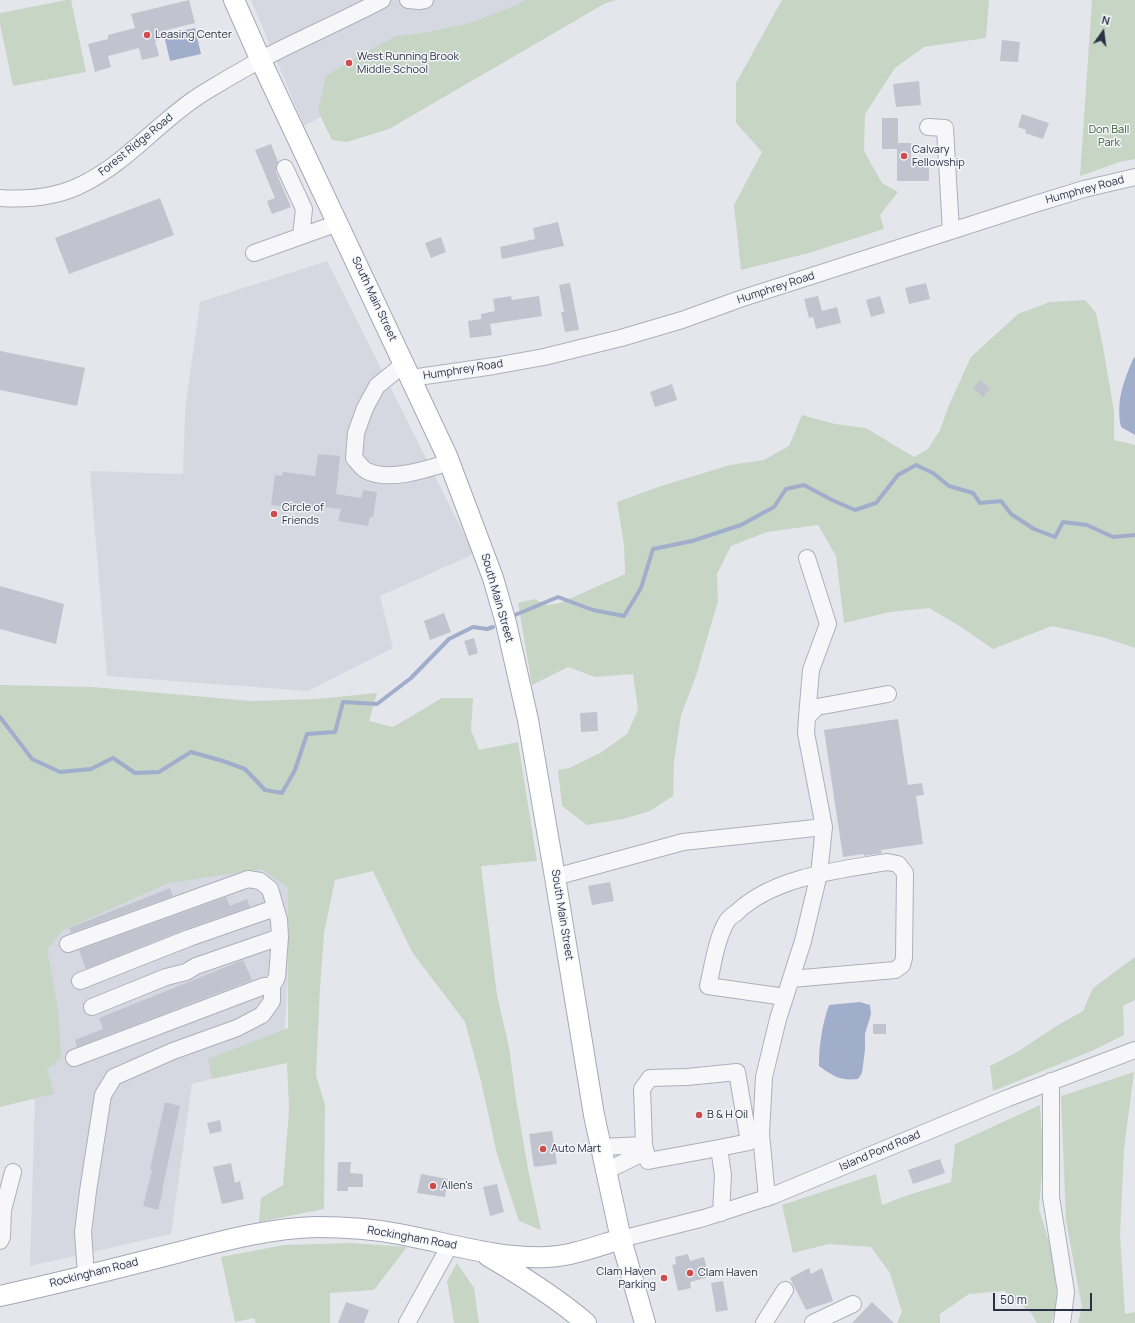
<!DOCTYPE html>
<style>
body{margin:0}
#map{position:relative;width:1135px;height:1323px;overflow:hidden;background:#e4e6ec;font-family:Manrope,sans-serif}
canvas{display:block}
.north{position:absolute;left:1083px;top:12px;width:40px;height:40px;-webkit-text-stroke:3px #f4f5f9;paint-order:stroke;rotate:14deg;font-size:11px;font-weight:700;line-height:16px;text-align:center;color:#2b3144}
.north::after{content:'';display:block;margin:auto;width:14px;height:18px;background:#2b3144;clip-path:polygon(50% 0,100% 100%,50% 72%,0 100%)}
.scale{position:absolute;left:993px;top:1293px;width:99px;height:18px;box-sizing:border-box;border:2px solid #2b3144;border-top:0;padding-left:5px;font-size:12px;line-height:14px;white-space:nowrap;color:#2b3144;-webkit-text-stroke:3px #f4f5f9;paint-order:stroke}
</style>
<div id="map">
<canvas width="1135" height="1323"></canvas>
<div class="north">N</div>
<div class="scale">50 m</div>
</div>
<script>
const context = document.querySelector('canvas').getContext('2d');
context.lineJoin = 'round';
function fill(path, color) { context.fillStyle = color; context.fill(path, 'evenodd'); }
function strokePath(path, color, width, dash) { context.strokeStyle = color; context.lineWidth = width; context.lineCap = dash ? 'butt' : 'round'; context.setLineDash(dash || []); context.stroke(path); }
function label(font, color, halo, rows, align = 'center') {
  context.font = font + ' Manrope,sans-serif'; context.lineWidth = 3; context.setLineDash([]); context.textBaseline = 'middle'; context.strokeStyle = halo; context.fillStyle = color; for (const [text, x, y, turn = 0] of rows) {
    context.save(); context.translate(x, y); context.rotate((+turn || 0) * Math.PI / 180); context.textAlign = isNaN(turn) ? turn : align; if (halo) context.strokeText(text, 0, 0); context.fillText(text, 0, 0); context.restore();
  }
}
const built = new Path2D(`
 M251 0H536L304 126Z
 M327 261 474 554 380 596 393 648 308 691 107 676 90 471 183 474 185 411 200 302Z
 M297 815 283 1061 192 1084 171 1234 30 1266 43 817Z`);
const green = new Path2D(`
 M67 0H71L86 72 13 86 0 24V13Z
 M525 0H616L604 4 389 129 347 142 332 140 318 111 326 76 356 57 396 36 424 33 470 23 517 5Z
 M782 0H989L986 38 924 47 895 68 865 114 864 151 882 183 898 192 880 215 884 229 809 253 741 270 734 205 762 152 736 123V83Z
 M1092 0H1135V159L1120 162 1080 176Z
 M1085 300 1096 313 1103 347 1114 411V440L1135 445V648L1102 637 1052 626 993 649 958 625 929 608 890 612 844 623 836 556 818 525 767 532 731 546 717 574 718 601 696 676 681 715 674 762 673 796 650 811 623 819 587 825 562 806 558 770 569 768 600 753 627 734 638 710 633 674 595 677 568 667 532 685 518 603 534 599 547 605 560 603 625 574 624 545 617 502 661 486 730 465 764 460 789 446 802 415 835 424 866 428 914 457 928 449 940 430 949 405 971 357 1018 314 1050 302Z
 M0 685 93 687 251 701 316 699 377 693 369 721 393 727 442 698H473L471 730 479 750 518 742 537 861 481 866 497 995 509 1047 516 1099 528 1169 541 1230 519 1221 497 1154 481 1081 465 1022 412 952 373 871 335 880 324 933 320 988 316 1075 325 1105 324 1209 259 1222 261 1198 283 1185 289 1110 287 1063 212 1079 208 1059 288 1028V888L262 869 169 883 63 930 47 950 58 1009 61 1058 47 1069 54 1094 0 1107Z
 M1135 957V1000L1123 1006 1124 1035 1094 1050 993 1091 990 1066 1017 1052 1058 1025 1083 1011 1093 988Z
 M1134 1072 1124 1149 1120 1235 1125 1314 1135 1312V1323H1078L1082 1307 1066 1221 1061 1096Z
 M1040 1105 1043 1157 1039 1209 1052 1252 1058 1303 1051 1323H1037L1031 1313 1004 1291 969 1294 940 1314V1323H897L902 1312 890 1273 871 1247 829 1244 793 1253 782 1205 876 1174 882 1205 908 1195 951 1182 955 1144Z
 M351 1243 407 1247 374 1290 330 1293V1323H256L254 1318 235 1322 221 1257 284 1245Z
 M457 1263 474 1288 479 1323H454L447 1281Z`);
const water = new Path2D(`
 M195 28 201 54 170 61 164 35Z
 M1135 357V435L1121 427C1116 401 1123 383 1133 359Z
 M860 1002 870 1005 871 1014 865 1034V1050L862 1073 858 1079C840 1081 833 1076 819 1066 819 1045 822 1025 829 1005Z`);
const stream = new Path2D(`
 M515 615 558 597 593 610 624 616 641 588 653 549 692 541 741 525 774 507 786 489 804 485 832 500 855 510 876 503 898 475 916 465 933 473 949 486 973 493 980 503 1001 501 1011 514 1034 529 1055 537 1063 522 1087 525 1113 537 1135 535
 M0 717 32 759 60 772 91 769 113 758 135 773 159 772 191 752 223 761 245 769 265 790 282 793 295 770 307 734 335 732 343 702 377 704 411 678 449 639 473 627 487 629 493 627`);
const building = new Path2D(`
 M189 0 195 23 159 32 161 39 155 41 159 56 142 60 139 48 108 56 111 67 95 72 88 44 108 39V35L135 28 131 14Z
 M1002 40 1020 42 1018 62 1000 61Z
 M919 81 921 105 896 107 893 84Z
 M1022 114 1049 123 1043 139 1025 133 1026 130 1018 127Z
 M882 118H898V143H911V163H929V181H897V149H882Z
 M271 144 278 162 276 167V172L291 207 272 214 267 201 275 198 255 150Z
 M160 198 174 235 69 274 55 238Z
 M558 222 564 246 502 259 500 247 535 239 533 228Z
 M441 237 446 252 431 258 425 243Z
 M570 283 579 330 565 332 561 312H564L559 285Z
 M926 283 930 299 909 304 905 288Z
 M511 296 512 300 539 296 542 316 490 324 492 335 470 338 468 321 481 319V314L495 311 493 299Z
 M818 296 822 311 837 307 841 323 816 329 813 317 809 318 804 299Z
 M880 296 885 313 871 317 866 300Z
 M0 351 85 368 77 406 0 390Z
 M980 380 990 389 983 397 973 388Z
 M672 384 677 400 655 407 650 392Z
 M318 454 340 456 336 494 361 498 363 490 377 492 373 517H370L368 526 338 521 341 509 318 506V510L271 505 275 475 282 476 283 472 315 476Z
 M0 586 64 604 56 644 0 629Z
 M444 613 451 632 430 640 424 621Z
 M474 638 478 653 469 656 464 641Z
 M597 712 598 731 581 732 580 713Z
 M898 719 908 785 922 783 924 795 916 796 923 844 881 850 882 853 864 856V854L843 857 824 730Z
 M610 882 614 901 592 905 588 886Z
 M170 888 173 896 71 933 69 928Z
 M226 897 230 906 247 899 250 907 186 929 86 969 79 950Z
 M243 960 252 980 77 1047 75 1040 103 1029 99 1018Z
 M873 1024H886V1034H873Z
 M165 1102 180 1106 162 1191H163L158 1210 143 1206 152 1170 150 1169Z
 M220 1120 222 1131 210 1134 207 1123Z
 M552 1131 557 1164 534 1167 529 1134Z
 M940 1159 945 1173 913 1184 908 1170Z
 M338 1162H351L350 1173 363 1174V1187H348V1191H337Z
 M231 1163 235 1183 240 1181 244 1199 222 1204 213 1167Z
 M421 1174 448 1179 445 1197 417 1193Z
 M497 1184 504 1212 490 1216 483 1187Z
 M688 1254 690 1261 704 1257 709 1277 690 1282 691 1288 678 1291 672 1265 676 1264 675 1257Z
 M809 1268 811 1274 822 1268 833 1301 806 1310 790 1278Z
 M723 1281 728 1310 716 1312 711 1283Z
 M346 1302 369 1310 364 1323H338Z
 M872 1302 894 1323H852Z`);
const minor = new Path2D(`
 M408 0 419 1 425 0
 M928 127 945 128 951 231
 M285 168 304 209 301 236
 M0 198C29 200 59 197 85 183 130 160 162 118 205 92 223 81 242 70 260 60 300 39 342 21 382 0
 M254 253 338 223
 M404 364 377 386 365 408 356 433 354 458C358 462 362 469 367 471 389 482 428 469 450 462
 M411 378 494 366 544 357 621 338 682 320 740 299 1035 204 1084 189 1135 177
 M807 558 828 624 811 670 807 717
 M555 877 683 842 824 827
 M68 944 248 879 260 881 270 889 279 920 280 937 277 977 272 986V1001L262 1015 237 1028 173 1051 114 1077 103 1095 88 1191 83 1232 86 1275
 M80 981 189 938 275 908
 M785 997 708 986C713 966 716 939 727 921 729 918 733 915 736 913 773 877 838 870 887 862L898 864 905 873 904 958 902 965 895 970 791 979
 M92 1007 166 977 186 972 196 966 280 937
 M74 1058 264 986H272
 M1051 1081V1197L1066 1292 1062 1323
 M601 1147 644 1145
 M719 1148 749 1142 737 1072 687 1077 650 1078 642 1089 644 1145 648 1161 719 1148 723 1175 721 1213
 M606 1171 645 1152
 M767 1198 761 1134 764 1077 778 1019 803 941 819 874 824 827 806 733 807 717 817 707 888 694
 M621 1239 704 1218 772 1196 1008 1098 1135 1050
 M0 1241 2 1237 3 1210 13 1172
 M407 1323 450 1245
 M764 1323 785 1290
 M813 1323 853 1304`);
const major = new Path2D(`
 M234 0 262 63 447 456 493 578 506 623 528 720 555 877 594 1115 621 1239 645 1323
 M488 1256C522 1276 556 1297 586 1323
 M0 1296C59 1283 118 1268 176 1253 222 1241 270 1228 317 1227 344 1227 373 1229 399 1234 448 1243 496 1259 547 1257 572 1256 597 1246 621 1239`);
const markers = [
 [147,35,4,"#ce4c4c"],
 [349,63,4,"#ce4c4c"],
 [904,156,4,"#ce4c4c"],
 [274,514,4,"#ce4c4c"],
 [699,1115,4,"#ce4c4c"],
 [543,1149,4,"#ce4c4c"],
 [433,1186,4,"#ce4c4c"],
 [690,1273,4,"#ce4c4c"],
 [664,1278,4,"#ce4c4c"]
];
const poiNames = [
 ["Leasing Center",155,35],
 ["West Running Brook",357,57],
 ["Middle School",357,70],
 ["Calvary",912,150],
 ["Fellowship",912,163],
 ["Circle of",282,508],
 ["Friends",282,521],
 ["B & H Oil",707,1115],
 ["Auto Mart",551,1149],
 ["Allen's",441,1186],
 ["Clam Haven",656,1272,"right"],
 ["Parking",656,1285,"right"],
 ["Clam Haven",698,1273]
];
const parkNames = [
 ["Don Ball",1109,130],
 ["Park",1109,143]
];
const streetNames = [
 ["Forest Ridge Road",136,145,-39],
 ["Humphrey Road",1085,190,-15],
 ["Humphrey Road",776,288,-18],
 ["South Main Street",374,299,65],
 ["Humphrey Road",463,370,-9],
 ["South Main Street",497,598,74],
 ["South Main Street",562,915,81],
 ["Island Pond Road",880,1151,-23],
 ["Rockingham Road",412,1238,10],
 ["Rockingham Road",94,1273,-14]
];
fill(built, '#d6d8e1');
fill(green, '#c7d5c5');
fill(water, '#a0aecb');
strokePath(stream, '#a0aecb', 4);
fill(building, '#c1c4ce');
strokePath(minor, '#acb0ba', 18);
strokePath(major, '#a3a8b7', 22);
strokePath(minor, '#f7f7fa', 16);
strokePath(major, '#fff', 20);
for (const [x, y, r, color] of markers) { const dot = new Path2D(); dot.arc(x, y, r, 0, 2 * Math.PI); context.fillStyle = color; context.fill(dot); strokePath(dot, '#f4f5f9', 1.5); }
label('11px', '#2b3144', '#f4f5f9', poiNames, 'left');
label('11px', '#3a6039', '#f4f5f9', parkNames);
label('11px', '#2b3144', '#f4f5f9', streetNames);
</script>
